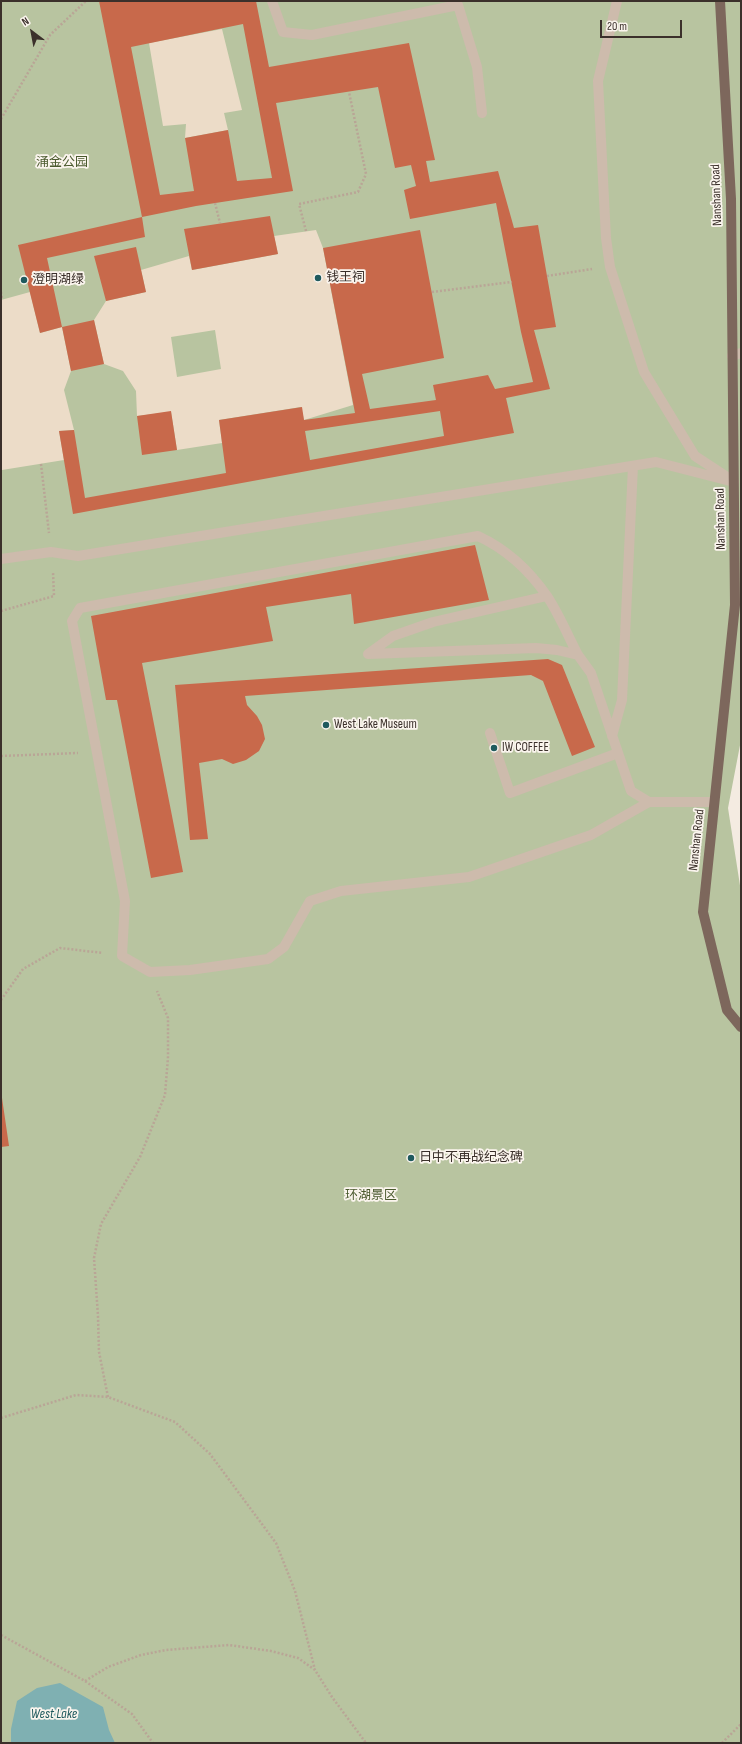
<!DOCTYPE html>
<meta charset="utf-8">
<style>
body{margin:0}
#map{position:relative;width:742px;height:1744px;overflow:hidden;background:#f4ebe1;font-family:"Sofia Sans Condensed",sans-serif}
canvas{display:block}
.frame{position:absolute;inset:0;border:2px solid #3b302b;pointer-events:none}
.north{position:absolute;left:12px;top:12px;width:40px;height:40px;-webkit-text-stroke:3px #fbf5ee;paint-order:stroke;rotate:328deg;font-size:11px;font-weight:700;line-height:16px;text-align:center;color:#3b302b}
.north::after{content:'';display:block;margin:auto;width:14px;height:18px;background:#3b302b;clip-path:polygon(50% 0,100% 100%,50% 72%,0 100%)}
.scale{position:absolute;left:600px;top:20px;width:82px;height:18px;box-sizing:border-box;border:2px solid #3b302b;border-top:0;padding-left:5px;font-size:12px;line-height:14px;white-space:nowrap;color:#3b302b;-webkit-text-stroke:3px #fbf5ee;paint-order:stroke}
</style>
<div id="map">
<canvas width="742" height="1744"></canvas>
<div class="frame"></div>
<div class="north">N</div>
<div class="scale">20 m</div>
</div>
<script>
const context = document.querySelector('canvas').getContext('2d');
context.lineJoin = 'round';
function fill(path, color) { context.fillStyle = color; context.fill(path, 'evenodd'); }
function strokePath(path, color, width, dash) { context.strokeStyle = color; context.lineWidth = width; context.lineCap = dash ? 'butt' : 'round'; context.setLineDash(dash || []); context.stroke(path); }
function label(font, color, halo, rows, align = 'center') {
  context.font = font + ' "Sofia Sans Condensed","Noto Sans SC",sans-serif'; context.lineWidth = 3.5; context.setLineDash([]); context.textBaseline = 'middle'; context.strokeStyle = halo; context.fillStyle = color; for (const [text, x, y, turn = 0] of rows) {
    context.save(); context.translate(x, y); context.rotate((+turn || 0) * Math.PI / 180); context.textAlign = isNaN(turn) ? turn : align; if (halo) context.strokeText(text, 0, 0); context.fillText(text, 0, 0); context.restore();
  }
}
const green = new Path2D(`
 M1 1H741V740L728 808 741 892V1743H1Z`);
const plaza = new Path2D(`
 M222 29 242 110 224 113 228 130 185 138 186 124 163 126 149 43Z
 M316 230 323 248 353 405 304 420 301 407 219 420 222 443 177 450 171 412 137 416 136 391 123 371 104 364 94 320 106 301 146 292 141 270 189 256 192 270 278 254 274 236ZM215 330 221 369 177 377 171 337Z
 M30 292 40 333 62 327 71 371 64 390 74 430 59 431 64 460 2 470 1 300Z`);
const water = new Path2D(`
 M60 1683 103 1707 109 1730 115 1743H11V1729L17 1701 37 1688Z`);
const building = new Path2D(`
 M99 1H256L269 67 409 43 435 160 426 161 430 182 498 171 514 228 538 225 556 327 534 330 550 389 506 398 514 433 73 514 59 431 74 430 85 498 226 473 219 420 302 407 304 420 355 413 323 248 420 230 444 358 362 374 370 409 436 400 433 385 488 375 495 389 533 382 521 332 496 203 410 219 404 190 416 186 411 165 395 168 378 87 276 103 293 191 196 206 142 217ZM243 24 272 178 237 181 228 130 185 138 194 191 160 195 131 47ZM440 411 444 436 310 460 305 431Z
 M270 216 278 254 192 270 184 229Z
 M142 217 145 237 47 258 62 327 94 320 104 364 71 371 62 327 40 333 18 245Z
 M136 247 146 292 106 301 94 256Z
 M171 411 177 450 142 455 137 416Z
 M475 545 489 600 354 624 351 594 266 607 273 641 142 663 183 872 151 878 117 700H106L91 616Z
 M548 659 562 665 595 747 572 756 543 681 531 675 245 696 247 705 257 716 262 725 265 739 259 751 246 760 233 764 222 759 199 763 208 839 190 840 175 685Z
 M1 1091 9 1146 1 1147Z`);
const path = new Path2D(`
 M1 119 50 35 86 1
 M215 203 220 223
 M306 231 299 204 358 192 366 174 349 92
 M547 276 592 269
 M1 292 2 299
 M432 292 512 282
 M41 464 49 533
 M1 611 54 596 53 572
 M1 756 78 753
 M1 1000 23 969 60 948 103 953
 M108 1397 99 1352 98 1316 94 1258 101 1224 140 1157 165 1095 168 1057V1018L157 991
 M1 1418 76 1395 108 1397 175 1422 210 1454 276 1543 295 1591 315 1670
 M1 1635 85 1681 132 1714 153 1743
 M85 1681 108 1667 141 1655 166 1650 229 1645 271 1651 298 1658 315 1670 332 1697 366 1743
 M722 1743 741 1724`);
const minor = new Path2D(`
 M272 1 283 32 312 35 458 5 477 67 482 113
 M617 1 598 81 606 238 610 267 644 372 695 456 727 477
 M732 356 741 353
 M1 559 51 552 78 556 656 462 734 482
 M547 596 433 622 393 636 368 654 536 648 557 650 578 655 591 673 631 791 649 802H714
 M578 655C568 636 559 614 547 596 529 570 506 549 478 536L80 608 72 621 125 901 122 956 150 972 190 970 268 959 284 947 310 901 341 891 469 877 591 835 649 802
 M490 733 510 793 618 753
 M612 736 622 700 633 466`);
const major = new Path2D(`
 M720 1 731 199 735 605 703 912 727 1010 741 1027`);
const markers = [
 [318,278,4,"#1f5a5e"],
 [24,280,4,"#1f5a5e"],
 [326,725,4,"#1f5a5e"],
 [494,748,4,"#1f5a5e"],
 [411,1158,4,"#1f5a5e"]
];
const parkNames = [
 ["涌金公园",62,163],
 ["环湖景区",371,1196]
];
const streetNames = [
 ["Nanshan Road",717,195,-92],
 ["Nanshan Road",721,519,-91],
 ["Nanshan Road",697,840,-84]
];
const poiNames = [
 ["钱王祠",326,278],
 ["澄明湖绿",32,280],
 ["West Lake Museum",334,725],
 ["IW COFFEE",502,748],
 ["日中不再战纪念碑",419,1158]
];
const waterNames = [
 ["West Lake",54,1714]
];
fill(green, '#b8c4a0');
fill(plaza, '#ecdcc8');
fill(water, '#7fb0b2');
fill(building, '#c8694b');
strokePath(path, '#b9a596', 2.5, [2, 2]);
strokePath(minor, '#cdbbac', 10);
strokePath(major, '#7d675c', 10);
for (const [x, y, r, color] of markers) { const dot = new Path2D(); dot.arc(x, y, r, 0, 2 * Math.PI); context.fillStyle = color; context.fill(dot); strokePath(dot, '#fbf5ee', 1.5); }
label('13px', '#4a5a2e', '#fbf5ee', parkNames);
label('13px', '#3b302b', '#fbf5ee', streetNames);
label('13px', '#3b302b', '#fbf5ee', poiNames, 'left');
label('italic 14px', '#1f5a5e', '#fbf5ee', waterNames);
</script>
